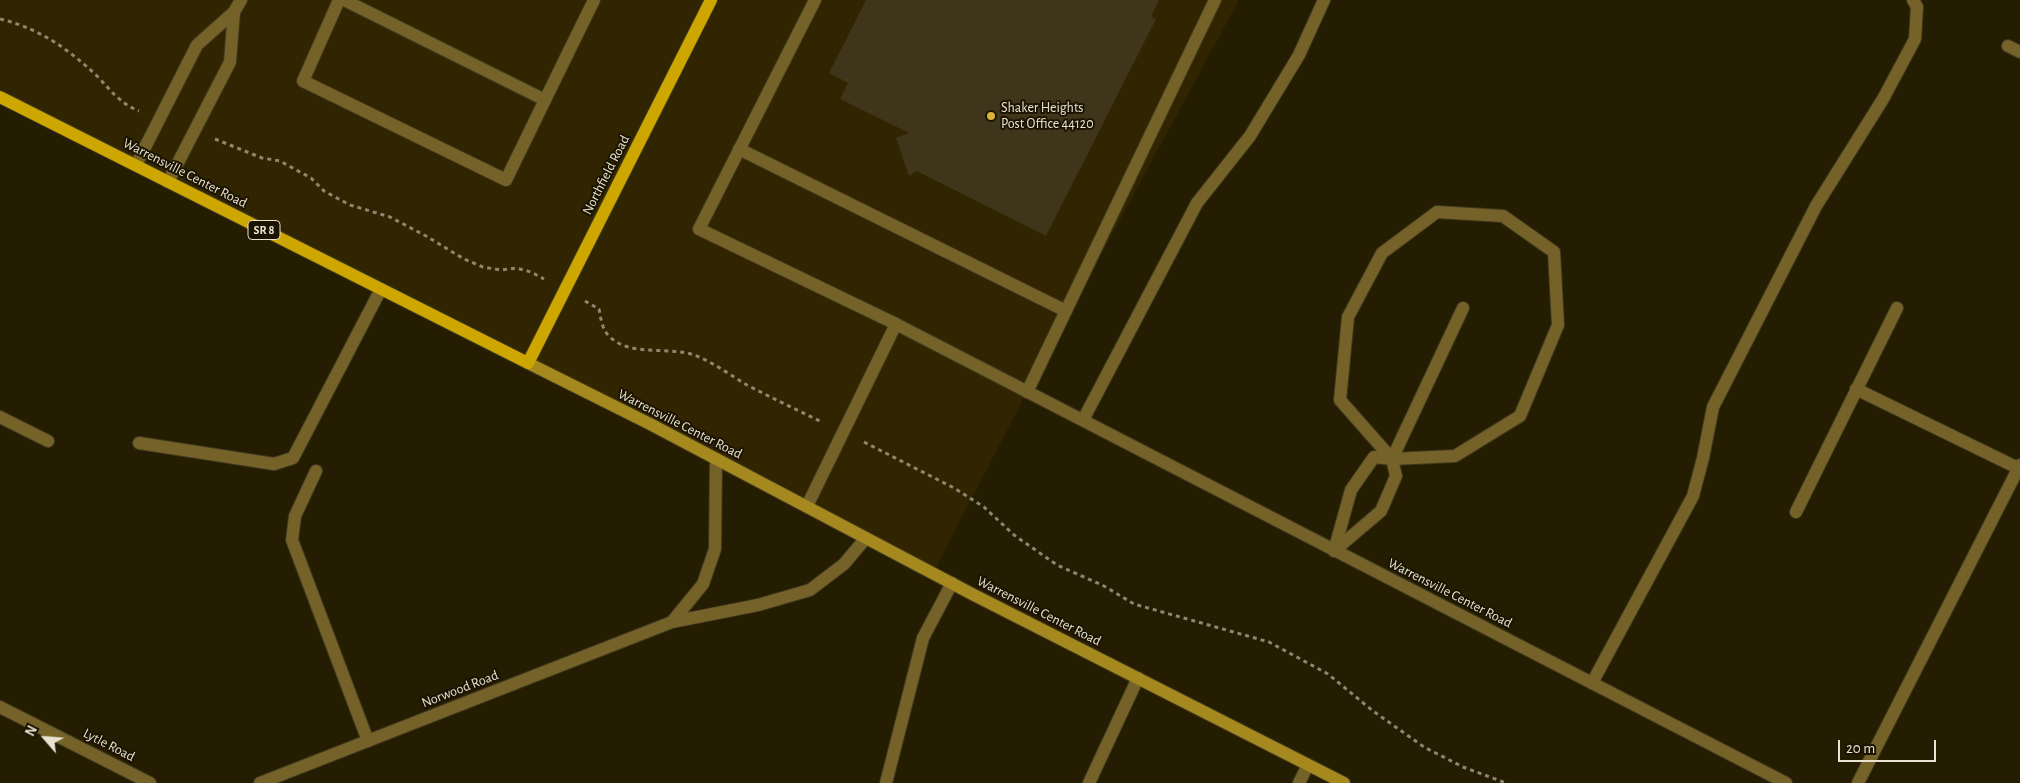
<!DOCTYPE html>
<style>
body{margin:0}
#map{position:relative;width:2020px;height:783px;overflow:hidden;background:#251d02;font-family:"Alegreya Sans",sans-serif}
canvas{display:block}
.north{position:absolute;left:20px;top:713px;width:50px;height:50px;-webkit-text-stroke:4px #1c1400;paint-order:stroke;rotate:297deg;font-size:14px;font-weight:700;line-height:20px;text-align:center;color:#e8e3d3}
.north::after{content:'';display:block;margin:auto;width:18px;height:22px;background:#e8e3d3;clip-path:polygon(50% 0,100% 100%,50% 72%,0 100%)}
.scale{position:absolute;left:1838px;top:740px;width:98px;height:22px;box-sizing:border-box;border:2px solid #e8e3d3;border-top:0;padding-left:6px;font-size:15px;line-height:18px;white-space:nowrap;color:#e8e3d3;-webkit-text-stroke:4px #1c1400;paint-order:stroke}
</style>
<div id="map">
<canvas width="2020" height="783"></canvas>
<div class="north">N</div>
<div class="scale">20 m</div>
</div>
<script>
const context = document.querySelector('canvas').getContext('2d');
context.lineJoin = 'round';
function fill(path, color) { context.fillStyle = color; context.fill(path, 'evenodd'); }
function strokePath(path, color, width, dash) { context.strokeStyle = color; context.lineWidth = width; context.lineCap = dash ? 'butt' : 'round'; context.setLineDash(dash || []); context.stroke(path); }
function label(font, color, halo, rows, align = 'center') {
  context.font = font + ' "Alegreya Sans",sans-serif'; context.lineWidth = 4; context.setLineDash([]); context.textBaseline = 'middle'; context.strokeStyle = halo; context.fillStyle = color; for (const [text, x, y, turn = 0] of rows) {
    context.save(); context.translate(x, y); context.rotate((+turn || 0) * Math.PI / 180); context.textAlign = isNaN(turn) ? turn : align; if (halo) context.strokeText(text, 0, 0); context.fillText(text, 0, 0); context.restore();
  }
}
const built = new Path2D(`
 M0 0H1239L1027 392 933 573 0 97Z`);
const building = new Path2D(`
 M866 0H1159L1151 16 1156 19 1046 236 917 171 909 176 896 138 909 133 840 99 848 83 829 73Z`);
const path = new Path2D(`
 M0 19C39 28 70 50 98 77 111 91 121 104 139 111
 M215 139 262 158 280 161 311 178 324 191 350 205 390 217 426 236 464 259 483 267 501 270 516 268 531 272 544 279
 M585 301 599 309C601 319 602 330 610 337 631 357 668 346 694 355 713 362 730 375 747 385 772 398 797 410 822 422
 M864 442 954 488 984 507 1014 535 1057 565 1104 586 1134 604 1269 642 1328 674 1373 711 1424 747 1463 767 1506 783`);
const lane = new Path2D(`
 M339 0 303 81 506 180 545 100
 M344 0 545 100 594 0
 M2008 46 2020 52
 M739 149 1066 311
 M136 165 197 45 234 12 241 0
 M168 182 230 62 234 12
 M1437 212 1503 216 1554 252 1558 325 1520 416 1455 456 1392 459 1340 400 1348 317 1382 253Z
 M699 229 815 0
 M1856 389 2020 469
 M1027 392 1215 0
 M0 417 48 441
 M1083 420 1197 203 1250 136 1299 55 1324 0
 M139 443 274 464 293 458 381 289
 M1374 457 1392 459 1396 476 1381 511 1334 551 1351 490Z
 M1392 459 1463 308
 M316 471 295 516 292 540 368 741
 M1796 512 1897 308
 M1592 683 1693 496 1703 458 1713 407 1816 206 1883 99 1915 39 1917 7 1913 0
 M886 783 923 638 952 583
 M1089 783 1138 678
 M1299 783 1308 765
 M1858 783 2020 465`);
const street = new Path2D(`
 M699 229 896 324 1786 783
 M807 506 896 324
 M672 622 703 584 715 549 716 459
 M0 707 150 783
 M260 783 672 622 758 605 810 590 844 564 866 538`);
const secondary = new Path2D(`
 M528 363 652 425 972 594 1344 783`);
const primary = new Path2D(`
 M0 97 528 363 711 0`);
const markers = [
 [991,116,5,"#d8b434"]
];
const shields = [
 [264,230,32]
];
const shieldNames = [
 ["SR 8",264,230]
];
const poiNames = [
 ["Shaker Heights",1001,108],
 ["Post Office 44120",1001,124]
];
const streetNames = [
 ["Warrensville Center Road",185,173,27],
 ["Northfield Road",606,175,-63],
 ["Warrensville Center Road",680,424,27],
 ["Warrensville Center Road",1450,593,27],
 ["Warrensville Center Road",1039,611,27],
 ["Norwood Road",460,689,-21],
 ["Lytle Road",109,745,27]
];
fill(built, '#302500');
fill(building, '#3e351a');
strokePath(lane, '#40391f', 14);
strokePath(street, '#40391f', 14);
strokePath(secondary, '#40391f', 14);
strokePath(primary, '#40391f', 14);
strokePath(path, '#8d8772', 3, [4, 4]);
strokePath(lane, '#746228', 12);
strokePath(street, '#746228', 12);
strokePath(secondary, '#a6891e', 12);
strokePath(primary, '#cda600', 12);
for (const [x, y, r, color] of markers) { const dot = new Path2D(); dot.arc(x, y, r, 0, 2 * Math.PI); context.fillStyle = color; context.fill(dot); strokePath(dot, '#1c1400', 2); }
for (const [x, y, w] of shields) { const box = new Path2D(); box.roundRect(x - w / 2, y - 9.5, w, 19, 4); context.fillStyle = '#1c1400'; context.fill(box); strokePath(box, '#e8e3d3', 1); }
label('bold 12px', '#e8e3d3', null, shieldNames);
label('14px', '#e8e3d3', '#1c1400', poiNames, 'left');
label('14px', '#e8e3d3', '#1c1400', streetNames);
</script>
